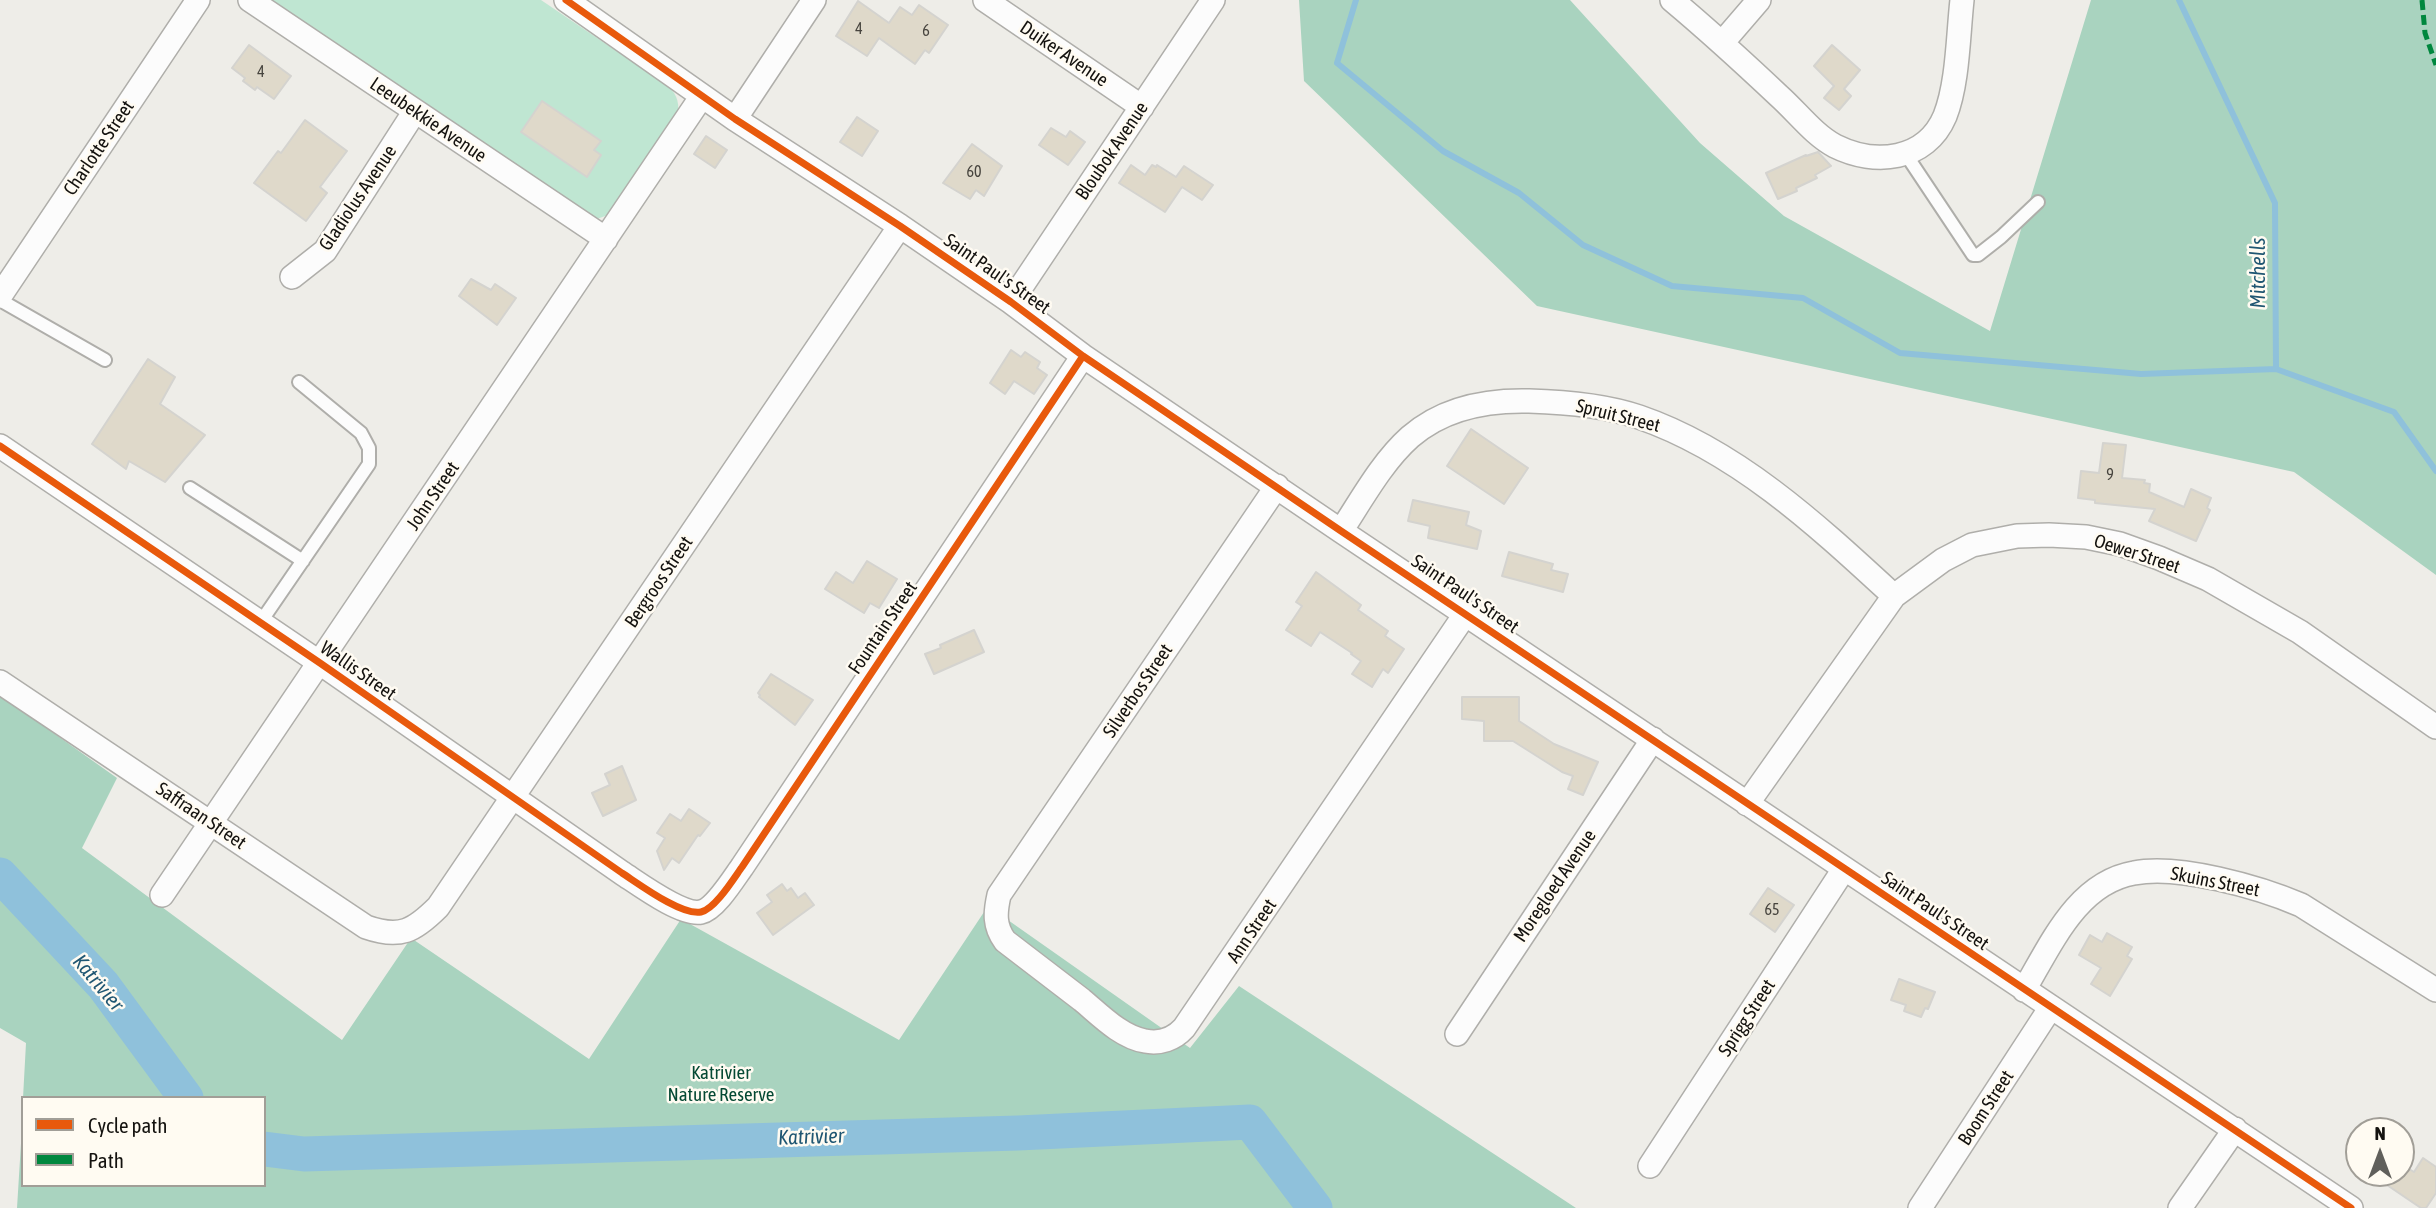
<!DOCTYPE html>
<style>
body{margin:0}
#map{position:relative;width:2436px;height:1208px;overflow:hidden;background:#eeede8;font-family:"Asap Condensed",sans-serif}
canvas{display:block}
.legend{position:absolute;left:21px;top:1096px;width:245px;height:91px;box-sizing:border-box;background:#fffbf2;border:2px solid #a19e97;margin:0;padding:9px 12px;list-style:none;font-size:21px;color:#14120f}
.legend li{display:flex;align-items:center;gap:14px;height:35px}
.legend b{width:35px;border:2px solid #a19e97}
.north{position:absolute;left:2345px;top:1117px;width:70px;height:70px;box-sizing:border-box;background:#fffbf2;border:2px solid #a19e97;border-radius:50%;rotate:0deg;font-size:19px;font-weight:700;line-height:28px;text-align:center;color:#14120f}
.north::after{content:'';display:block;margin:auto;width:24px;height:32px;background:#605f5b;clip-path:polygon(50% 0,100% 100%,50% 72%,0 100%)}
</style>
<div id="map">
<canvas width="2436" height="1208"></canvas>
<ul class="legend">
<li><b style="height:9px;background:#e8590c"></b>Cycle path</li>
<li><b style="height:9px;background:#00873e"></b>Path</li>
</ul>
<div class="north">N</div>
</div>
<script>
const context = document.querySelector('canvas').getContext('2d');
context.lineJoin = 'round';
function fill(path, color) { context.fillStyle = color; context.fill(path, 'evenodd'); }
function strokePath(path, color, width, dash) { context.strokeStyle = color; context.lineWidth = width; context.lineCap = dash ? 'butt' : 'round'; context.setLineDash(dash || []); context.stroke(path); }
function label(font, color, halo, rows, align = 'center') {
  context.font = font + ' "Asap Condensed",sans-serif'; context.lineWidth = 5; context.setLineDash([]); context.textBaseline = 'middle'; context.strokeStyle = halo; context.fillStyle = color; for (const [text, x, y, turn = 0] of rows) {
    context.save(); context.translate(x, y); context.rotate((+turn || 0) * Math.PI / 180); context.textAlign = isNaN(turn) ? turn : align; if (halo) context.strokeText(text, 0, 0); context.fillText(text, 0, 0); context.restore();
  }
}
const green = new Path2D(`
 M262 0H541L668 86C678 95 680 105 677 118L608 215 594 220Z`);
const forest = new Path2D(`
 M1299 0H1570L1700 143 1784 216 1990 331 2091 0H2436V575L2294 472 1537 306 1304 81Z
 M0 695 117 778 82 848 342 1040 411 938 589 1059 681 919 899 1040 988 906 1190 1048 1239 986 1576 1208H17L23 1111V1185H264V1098H23L26 1043 0 1028Z`);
const stream = new Path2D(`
 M1356 0 1337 63 1443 151 1519 193 1583 245 1672 286 1803 298 1900 353 2141 374 2276 369
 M2179 0 2275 203 2276 369 2394 412 2436 471`);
const river = new Path2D(`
 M0 875 103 985 186 1098
 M264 1149 304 1154 1018 1133 1250 1122 1315 1208`);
const building = new Path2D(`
 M858 1 889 23 900 7 912 15 919 5 948 25 929 53 925 50 915 64 879 38 867 56 836 36Z
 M249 45 291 76 274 99 257 87 255 90 243 81 245 78 232 68Z
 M1832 45 1860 70 1844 89 1851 96 1839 110 1824 98 1834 86 1814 66Z
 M542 101 601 141 594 150 601 155 587 177 521 132Z
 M857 117 878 131 862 156 840 142Z
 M305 120 347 151 320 187 327 193 306 221 254 183 278 151 281 153Z
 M1051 128 1066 137 1070 131 1085 142 1068 165 1039 145Z
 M706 136 727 150 715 168 694 154Z
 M972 144 1002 166 984 196 976 190 970 199 943 183Z
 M1818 152 1831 166 1815 175 1817 178 1796 188 1797 191 1778 199 1766 173 1806 155V156Z
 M1131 165 1145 175 1152 165 1156 167 1157 165 1176 177 1184 166 1213 185 1202 200 1182 187 1165 212 1119 183Z
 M471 279 491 290 495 284 516 298 497 325 459 296Z
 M1011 350 1021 357 1025 352 1040 362 1037 368 1047 375 1034 394 1014 381 1005 394 990 383Z
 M148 359 175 377 160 404 205 435 165 482 129 461 126 469 92 444Z
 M1471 429 1528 468 1504 504 1447 466Z
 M2103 443 2126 445 2122 478 2145 480 2144 483 2150 484 2149 492 2184 507 2191 489 2211 498 2207 508 2210 510 2196 541 2149 521 2155 509 2095 503V500L2078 498 2081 471 2099 473Z
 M1413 500 1469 512 1466 525 1481 531 1477 549 1428 538 1430 526 1408 521Z
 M1509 552 1553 564 1551 570 1568 574 1563 592 1502 576Z
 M867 561 897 579 879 608 870 603 864 613 825 589 836 572 853 583Z
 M1316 572 1361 605 1358 610 1388 631 1385 636 1404 649 1388 673 1383 669 1372 687 1352 674 1361 661 1351 654 1352 653 1320 632 1311 646 1286 630 1302 606 1296 602Z
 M974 630 984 652 934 674 925 654 941 648 940 645Z
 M771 674 813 700 795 725 759 697 760 695 758 693Z
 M1462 697H1519V721L1554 744 1598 762 1583 795 1568 789 1573 776 1562 772 1513 741H1484V721L1462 719Z
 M622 766 636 800 603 816 592 793 610 785 605 774Z
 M689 809 710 823 700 836 698 835 679 863 672 858 664 870 657 851 665 838 657 833 670 814 681 821Z
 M782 884 787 891 791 888 798 898 805 893 814 905 773 935 757 913 772 902 767 895Z
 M1768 888 1794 905 1775 932 1750 914Z
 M2107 933 2132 947 2127 956 2132 959 2110 996 2091 984 2101 968 2079 955 2090 935 2102 942Z
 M1899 979 1935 992 1928 1009 1925 1008 1921 1017 1904 1011 1906 1005 1891 1000Z
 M2423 1158 2436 1167V1193L2426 1208H2421L2384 1183 2391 1173H2401V1164L2414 1172Z`);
const lane = new Path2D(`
 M1905 153 1973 255H1978L2001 237 2038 202
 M0 300 105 360
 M190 488 303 561
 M260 623 369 464V448L361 433 299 382`);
const street = new Path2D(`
 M250 0 606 239
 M566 0 735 119 900 226 1011 302 1083 356 1341 531 2351 1208
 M985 0 1142 107
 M1672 0C1709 31 1744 63 1779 96 1797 112 1814 135 1835 146 1875 166 1926 161 1945 116 1958 83 1958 36 1962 0
 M1722 43 1759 0
 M735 119 814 0
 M292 277 325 251 415 111
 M0 296 198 0
 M1011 302 1213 0
 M0 446 320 663 622 873C639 884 682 916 701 912 715 909 734 878 742 867L1083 356
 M1277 486 999 895C995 913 994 926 1005 941 1031 961 1056 980 1082 1000 1100 1015 1121 1037 1145 1041 1160 1044 1174 1039 1184 1028L1466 613
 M1341 531C1362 499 1382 462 1410 437 1443 408 1488 400 1529 401 1566 402 1604 405 1639 417 1738 451 1819 527 1894 596
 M0 682 366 927C400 939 414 931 438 907L900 226
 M1747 804 1894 596 1943 560 1972 545 2017 536 2049 535 2086 537 2120 544 2159 558 2208 579 2300 632 2436 727
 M162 895 702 96
 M2024 990C2040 963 2055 932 2076 908 2091 891 2111 877 2134 873 2178 864 2259 887 2301 905L2436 990
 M1457 1034 1653 739
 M1650 1166 1844 869
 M1920 1208 2051 1007
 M2180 1208 2235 1129`);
const quiet = new Path2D(`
 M2422 0 2425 33 2436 65`);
const cycleway = new Path2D(`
 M566 0 735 119 900 226 1011 302 1083 356 1341 531 2351 1208
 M0 446 320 663 622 873C639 884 682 916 701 912 715 909 734 878 742 867L1083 356`);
const numberNames = [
 ["4",859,29],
 ["6",926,31],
 ["4",261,72],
 ["60",974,172],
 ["9",2110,475],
 ["65",1772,910]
];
const streetNames = [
 ["Duiker Avenue",1064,54,34],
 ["Leeubekkie Avenue",428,120,34],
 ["Charlotte Street",99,148,-56],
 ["Bloubok Avenue",1112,151,-56],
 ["Gladiolus Avenue",358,198,-56],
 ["Saint Paul's Street",997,274,35],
 ["Spruit Street",1618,416,14],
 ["John Street",433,496,-56],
 ["Oewer Street",2137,554,18],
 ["Bergroos Street",659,582,-56],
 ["Saint Paul's Street",1465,594,34],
 ["Fountain Street",883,628,-56],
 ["Wallis Street",358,671,35],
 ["Silverbos Street",1138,691,-56],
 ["Saffraan Street",201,816,34],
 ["Skuins Street",2215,882,11],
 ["Moregloed Avenue",1555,886,-56],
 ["Saint Paul's Street",1935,911,34],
 ["Ann Street",1252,931,-56],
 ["Sprigg Street",1747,1018,-57],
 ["Boom Street",1986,1108,-57]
];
const parkNames = [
 ["Katrivier",721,1073],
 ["Nature Reserve",721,1095]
];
const waterNames = [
 ["Mitchells",2258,273,-90],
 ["Katrivier",98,983,50],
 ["Katrivier",811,1137,-2]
];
fill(green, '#bfe6d2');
fill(forest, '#a9d3bf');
strokePath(stream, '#8fc1db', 6);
strokePath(river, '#8fc1db', 35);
fill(building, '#dfd9ca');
strokePath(building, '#d4d3cf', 2);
strokePath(lane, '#afaeaa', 16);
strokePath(street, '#afaeaa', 26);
strokePath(lane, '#fcfcfc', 12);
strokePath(street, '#fcfcfc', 23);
strokePath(quiet, '#00873e', 5, [10, 5]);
strokePath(cycleway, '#e8590c', 7);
label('16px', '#47443e', null, numberNames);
label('19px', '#14120f', '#fffbf2', streetNames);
label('19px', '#054933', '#fffbf2', parkNames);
label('italic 21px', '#1f5672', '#fffbf2', waterNames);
</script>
